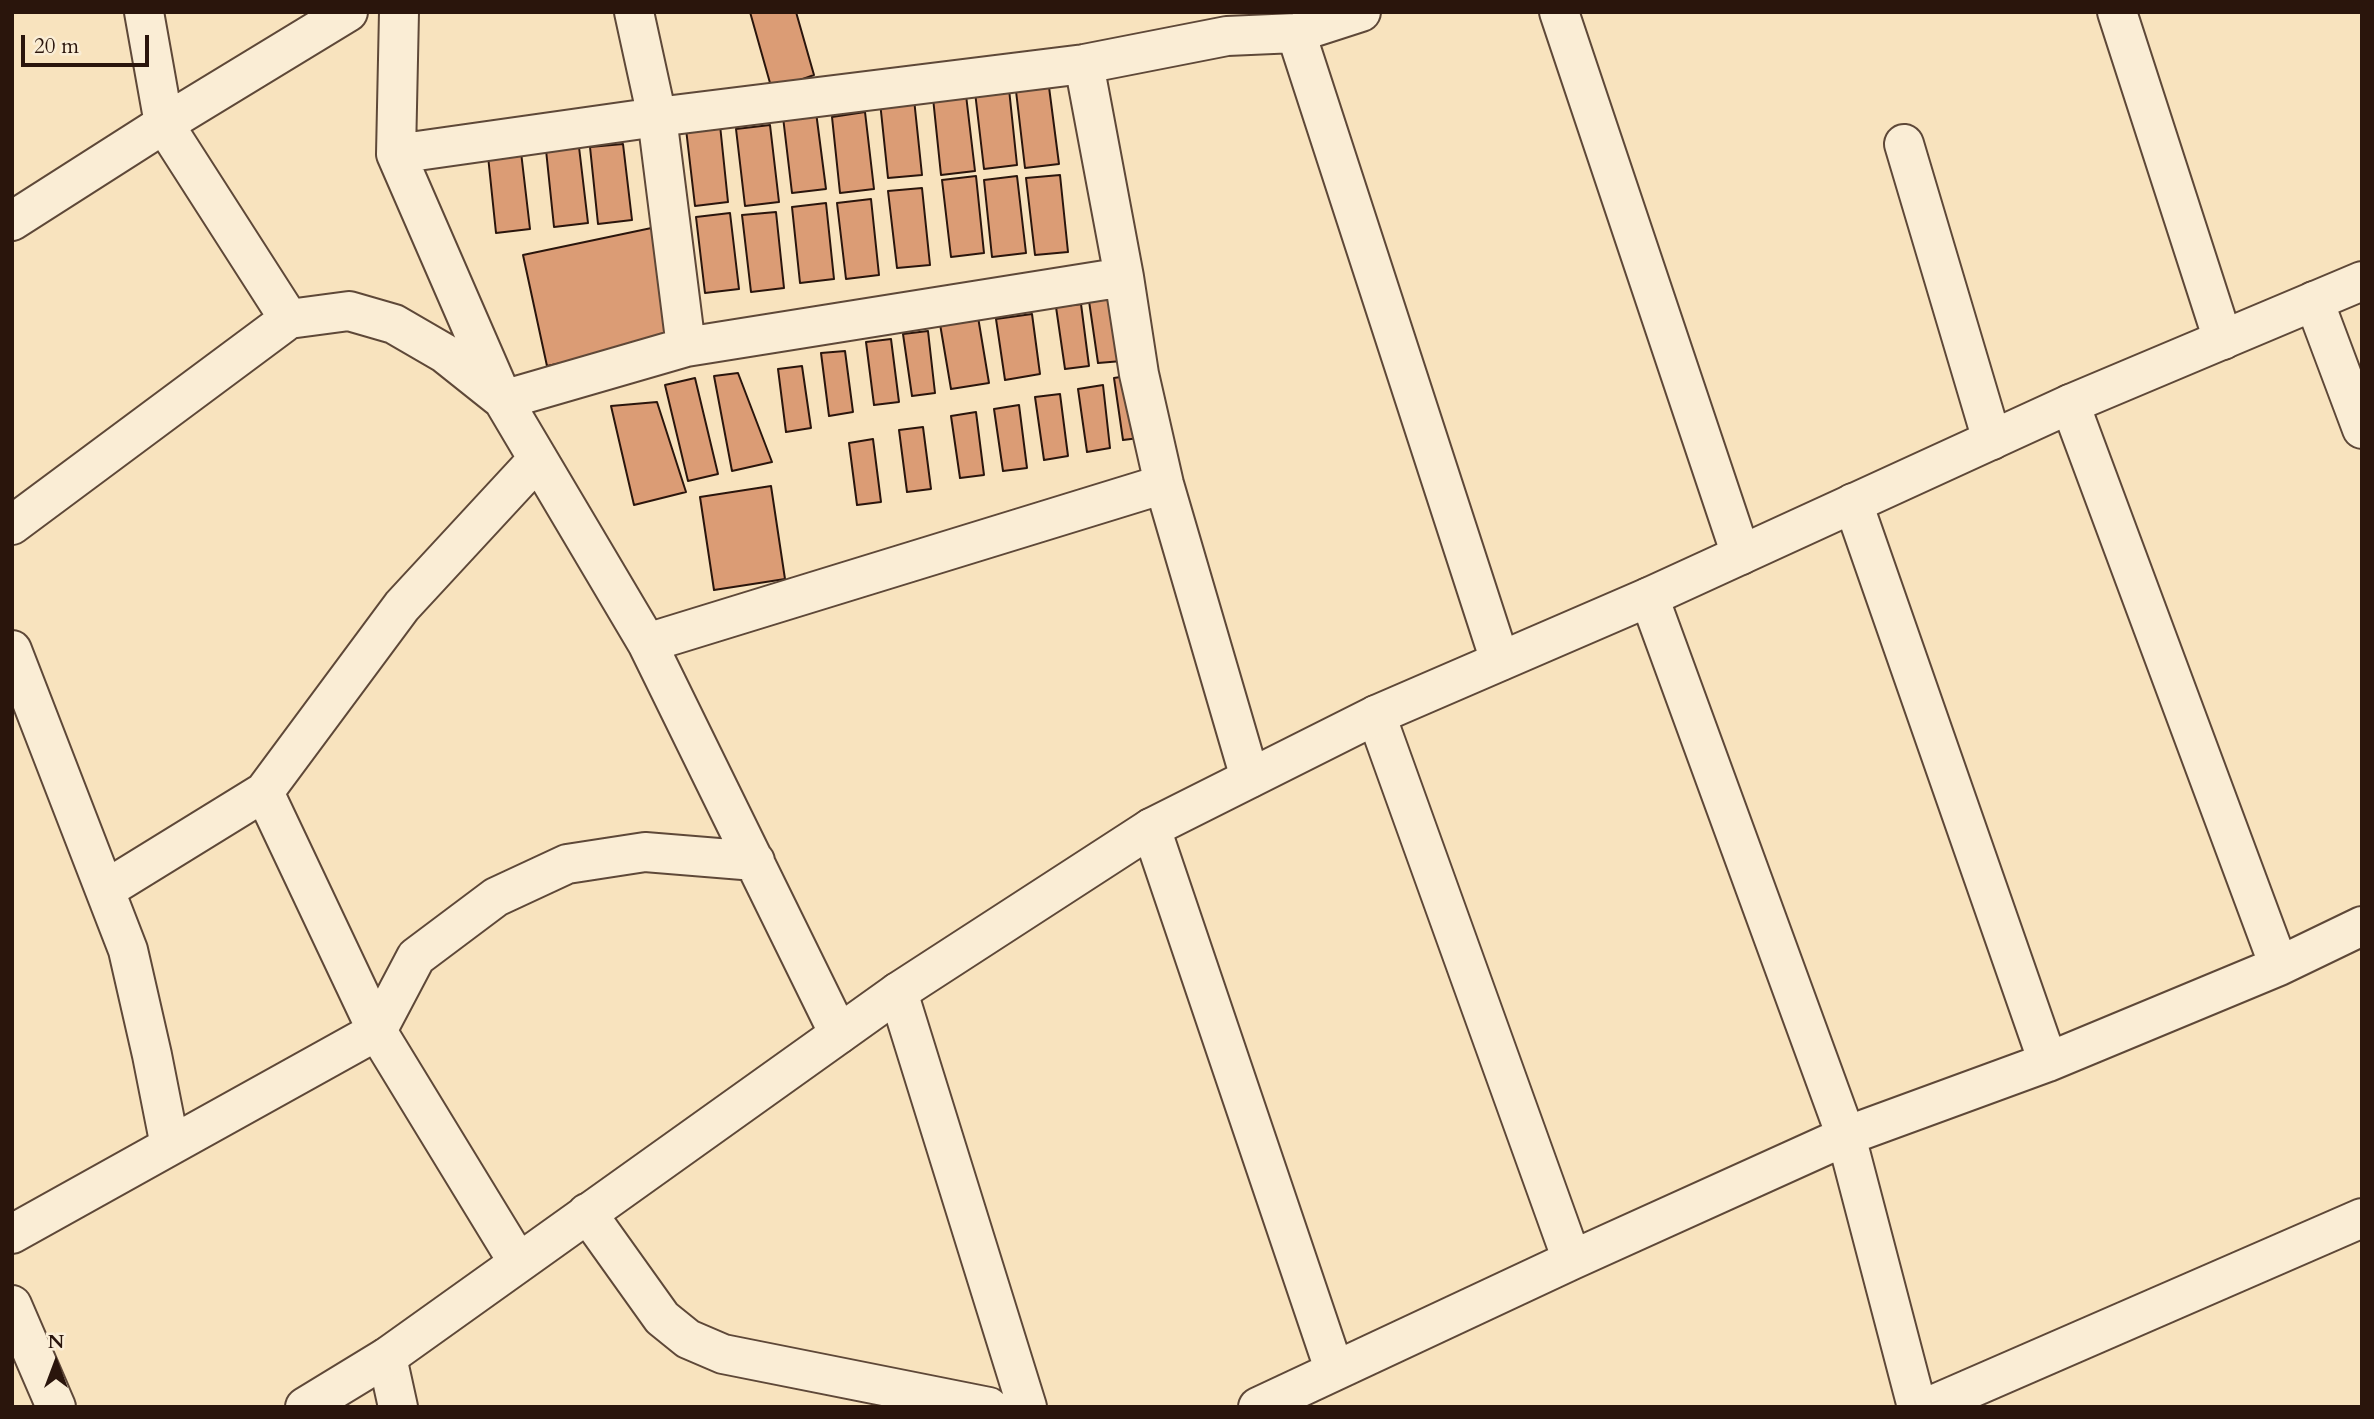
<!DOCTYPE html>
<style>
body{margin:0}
#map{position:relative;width:2374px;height:1419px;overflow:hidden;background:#f8e3be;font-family:Cardo,serif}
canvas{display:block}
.frame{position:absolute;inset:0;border:14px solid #2a150c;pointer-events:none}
.north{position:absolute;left:21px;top:1328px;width:70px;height:70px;-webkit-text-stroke:5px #faedd5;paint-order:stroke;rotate:0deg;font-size:19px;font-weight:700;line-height:28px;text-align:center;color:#2a150c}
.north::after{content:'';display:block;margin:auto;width:24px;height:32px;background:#2a150c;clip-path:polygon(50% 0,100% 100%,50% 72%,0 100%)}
.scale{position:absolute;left:21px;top:35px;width:128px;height:32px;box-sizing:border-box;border:4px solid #2a150c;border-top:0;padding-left:9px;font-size:21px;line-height:24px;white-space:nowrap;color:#2a150c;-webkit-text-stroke:5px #faedd5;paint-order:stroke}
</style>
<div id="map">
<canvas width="2374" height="1419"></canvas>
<div class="frame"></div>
<div class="north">N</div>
<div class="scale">20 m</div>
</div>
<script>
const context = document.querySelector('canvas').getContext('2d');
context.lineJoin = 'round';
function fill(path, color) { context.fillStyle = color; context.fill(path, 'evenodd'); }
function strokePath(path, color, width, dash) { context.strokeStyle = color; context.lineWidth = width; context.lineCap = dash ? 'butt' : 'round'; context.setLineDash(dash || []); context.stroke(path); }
const building = new Path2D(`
 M750 12H796L814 75 772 90Z
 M1049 87 1059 164 1025 168 1016 91Z
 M1009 89 1017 165 984 169 975 92Z
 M966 95 975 171 941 175 933 98Z
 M914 99 922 175 888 178 880 102Z
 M816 112 826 189 792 193 783 117Z
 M865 112 874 189 840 193 832 117Z
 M720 125 728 202 695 206 686 129Z
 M770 125 779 202 745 206 736 129Z
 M623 144 632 220 598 224 590 147Z
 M579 147 588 223 554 227 546 150Z
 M521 152 530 229 496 233 488 156Z
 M1060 175 1068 252 1035 255 1026 178Z
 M976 176 984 253 951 257 942 180Z
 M1017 176 1026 253 992 257 984 180Z
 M922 188 930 265 897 268 888 191Z
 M871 199 879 275 846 279 837 203Z
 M826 203 834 279 800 283 792 207Z
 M776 212 784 288 751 292 742 215Z
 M730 213 739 289 705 293 696 217Z
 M661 226 685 337 547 366 523 255Z
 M1114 298 1122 361 1098 363 1089 301Z
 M1081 304 1089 366 1065 369 1056 307Z
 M1032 314 1040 374 1005 380 996 319Z
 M978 317 989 383 951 389 940 324Z
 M928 331 935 393 912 396 903 334Z
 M891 339 899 402 874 405 866 342Z
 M845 351 853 412 829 416 821 353Z
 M802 366 811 428 786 432 778 369Z
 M738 373 772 462 732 471 714 376Z
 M1139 374 1147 437 1123 440 1114 378Z
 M695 378 718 474 688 481 665 385Z
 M1103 385 1110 448 1087 452 1078 389Z
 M1060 394 1068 456 1044 460 1035 397Z
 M657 402 686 492 634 505 611 406Z
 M1019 405 1027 468 1003 471 994 409Z
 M976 412 984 475 960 478 951 416Z
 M923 427 931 489 907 492 899 430Z
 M873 439 881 502 857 505 849 443Z
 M771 486 785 579 714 590 700 497Z`);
const minor = new Path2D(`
 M399 12 396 154 503 400 647 643
 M634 12 657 117 686 347
 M1361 12 1296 33 1500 661
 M1559 12 1741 555
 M2117 12 2223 340
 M1084 64 1124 277 1139 374 1164 484 1250 778
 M1904 144 1992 440
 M396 154 657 117 1084 64 1227 36 1296 33
 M12 221 164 124 144 12
 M2314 301 2362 429
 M289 319 349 311 394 324 444 353 503 400 686 347 1124 277
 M2070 404 2279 966
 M1853 503 2048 1062
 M12 525 289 319 164 124 348 12
 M1649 597 1846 1136 1917 1407
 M12 650 128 950 152 1055 170 1146 12 1234
 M1376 715 1572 1260
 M264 792 402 606 538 459
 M1151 828 1334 1369
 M105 890 264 792 377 1031 416 957 496 897 567 864 645 852 755 861
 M898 992 1027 1407
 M839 1034 647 643 1164 484
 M170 1146 377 1031 518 1262
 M587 1213 662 1318 688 1339 723 1354 989 1407
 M12 1305 56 1407
 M387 1357 398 1407
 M1258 1407 1572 1260 1846 1136 2048 1062 2279 966 2362 926
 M1928 1407 2362 1218`);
const tertiary = new Path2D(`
 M305 1407 387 1357 898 992 1151 828 1376 715 1649 597 2070 404 2362 281`);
fill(building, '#db9c75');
strokePath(building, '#2a150c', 2);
strokePath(minor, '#5e4838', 42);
strokePath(tertiary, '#5e4838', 42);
strokePath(minor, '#faedd5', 38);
strokePath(tertiary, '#faedd5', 38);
</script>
